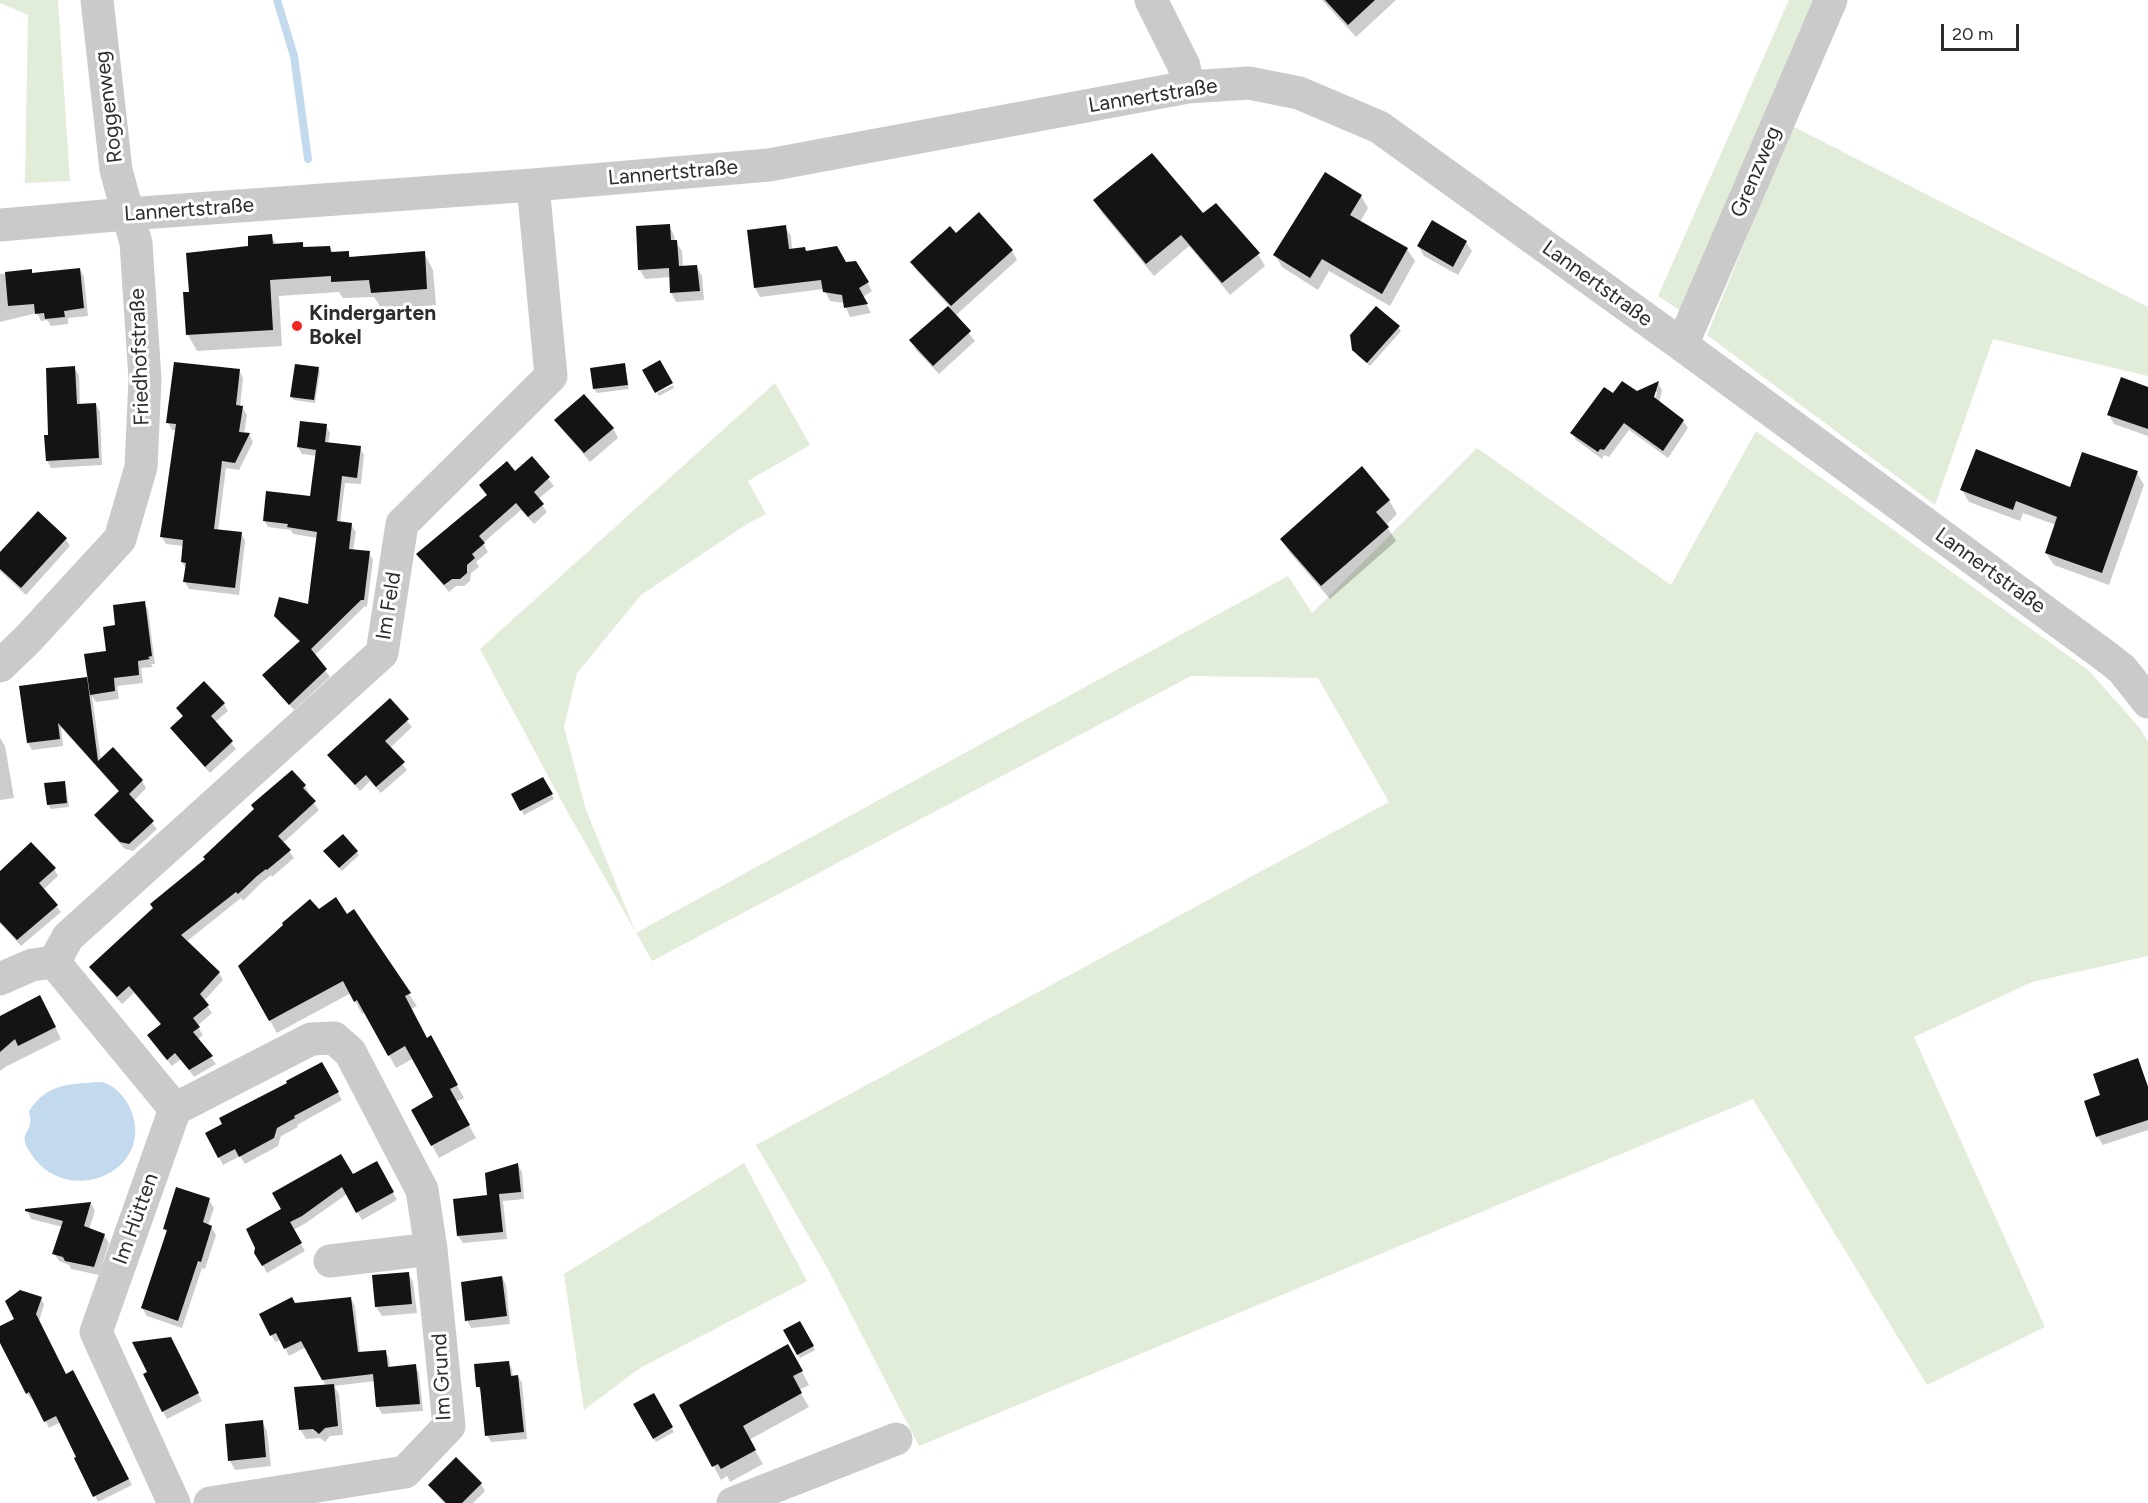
<!DOCTYPE html>
<meta charset="utf-8">
<style>
body{margin:0}
#map{position:relative;width:2148px;height:1503px;overflow:hidden;background:#fff;font-family:Figtree,sans-serif}
canvas{display:block}
.scale{position:absolute;left:1941px;top:24px;width:78px;height:27px;box-sizing:border-box;border:3px solid #2d2d2d;border-top:0;padding-left:8px;font-size:18px;line-height:21px;white-space:nowrap;color:#2d2d2d;-webkit-text-stroke:4px #fff;paint-order:stroke}
</style>
<div id="map">
<canvas width="2148" height="1503"></canvas>
<div class="scale">20 m</div>
</div>
<script>
const context = document.querySelector('canvas').getContext('2d');
context.lineJoin = 'round';
function fill(path, color) { context.fillStyle = color; context.fill(path, 'evenodd'); }
function strokePath(path, color, width, dash) { context.strokeStyle = color; context.lineWidth = width; context.lineCap = dash ? 'butt' : 'round'; context.setLineDash(dash || []); context.stroke(path); }
function label(font, color, halo, rows, align = 'center') {
  context.font = font + ' Figtree,sans-serif'; context.lineWidth = 6; context.setLineDash([]); context.textBaseline = 'middle'; context.strokeStyle = halo; context.fillStyle = color; for (const [text, x, y, turn = 0] of rows) {
    context.save(); context.translate(x, y); context.rotate((+turn || 0) * Math.PI / 180); context.textAlign = isNaN(turn) ? turn : align; if (halo) context.strokeText(text, 0, 0); context.fillText(text, 0, 0); context.restore();
  }
}
const green = new Path2D(`
 M0 0H58L70 181 25 183 28 15 0 3Z
 M1789 0H1814L1681 311 1658 296Z
 M1792 126 2148 307V376L1993 339 1935 505 1707 335Z
 M775 383 810 445 748 481 766 514 747 524 641 595 577 673 564 727 586 810 636 933 1288 576 1312 613 1477 448 1671 585 1756 431 2088 670 2139 727 2148 742V956L2032 982 1914 1037 2045 1327 1927 1385 1753 1099 919 1446 828 1269 756 1145 1389 802 1318 678 1191 676 652 961 561 800 480 649Z
 M744 1163 807 1281 640 1368 584 1410 564 1274Z`);
const water = new Path2D(`
 M100 1082C112 1083 122 1094 128 1104 161 1167 73 1209 34 1158 31 1153 26 1148 25 1142 23 1135 28 1131 30 1125 31 1121 30 1116 29 1111 48 1083 69 1084 100 1082Z`);
const shadow = new Path2D(`
 M1322 0H1396L1356 37Z
 M1361 196 1368 208 1360 222 1407 249 1415 261 1390 306 1329 271 1318 290 1282 267 1275 255Z
 M1095 201 1203 215 1258 254 1265 266 1230 295 1189 246 1154 276 1102 213Z
 M669 226 674 235 675 241 682 251 683 267H697L702 276 704 300 676 302 671 292V277L645 279 640 270Z
 M785 227 791 236 792 250 845 264 856 262 872 291 863 297 871 313 850 317 844 303 830 301 824 289 760 297 755 288Z
 M956 235 1012 251 1017 260 955 316 975 341 939 374 916 350 911 340 950 307 917 271 912 262Z
 M271 236 277 245 302 244 305 248 330 247 333 253 348 252 351 258 424 253 433 270 436 305 382 309 374 297 343 298 339 292 279 296 282 346 197 351 188 335 190 294 250 247Z
 M1466 242 1472 251 1458 275 1424 256 1418 246Z
 M80 269 84 277 88 316 68 318V324L51 326 47 320 41 321 37 313 0 322V274L31 271 33 274Z
 M1398 327 1401 331 1370 366 1356 354Z
 M624 365 629 389 597 393 594 389Z
 M74 368 79 375 80 406 96 405 100 412 102 465 51 468 47 460 50 436Z
 M318 368 320 372 315 403 294 400 291 396Z
 M239 370 243 378 240 407H242L247 415 244 434H249L253 442 239 470 226 468 218 531 241 533 245 541 239 595 189 589 185 582 186 569 182 562 184 546 166 544 162 537 176 430H172L168 422Z
 M1658 383 1662 390 1659 403 1683 421 1688 428 1668 458 1629 430 1609 457 1604 455 1602 459 1576 440 1572 433 1613 395 1637 392ZM1654 392H1657L1654 405 1651 404Z
 M673 385 674 388 659 396 657 393Z
 M2148 388V436L2114 424 2109 415Z
 M556 420 613 428 618 438 590 462 562 429Z
 M326 426 330 433 328 444 360 448 364 455 361 484 345 483 340 523 351 525 356 532 353 551 369 553 373 560 367 607 365 606 314 656 330 677 294 710 264 676 300 642 280 623 276 615 309 606 318 538 293 534 291 530 268 527 264 520 312 498 317 456 302 454 298 447Z
 M531 458 554 486 538 499 547 512 534 524 521 510 483 543 488 552 476 562 479 567 471 573 470 581 464 586H456L449 592 418 555 488 496 481 486 515 473Z
 M2137 473 2144 485 2109 585 2054 565 2046 553 2056 525 2023 513 2020 521 1969 502 1962 490 2071 489Z
 M1389 500 1397 514 1386 525 1396 541 1330 599 1290 553 1281 539Z
 M65 538 70 546 26 595 0 571V555Z
 M144 602 148 610 155 664H151L153 667 141 668 143 683 117 686 119 699 96 702 92 696 101 761 113 749 142 781 146 788 134 801 157 829 133 851 125 849 100 822 96 815 120 793 61 727 63 746 32 750 28 743 87 678 90 684 108 653 117 626Z
 M389 700 412 727 390 748 407 770 381 793 370 781 360 791 329 755Z
 M224 704 228 711 215 722 236 749 210 773 172 729 184 718 177 708Z
 M0 738 5 746 14 798 0 800Z
 M543 779 554 799 524 815 513 794Z
 M64 782 66 786 69 807 51 809 48 805 46 785Z
 M305 786 309 793 308 795 319 810 283 843 294 858 272 877 271 875 261 883 243 901 241 898 186 942 219 973 223 980 204 1001 212 1013 197 1026 203 1035 197 1040 216 1064 194 1077 181 1059 172 1066 153 1043 149 1036 161 1025 134 993 122 1004 95 974 91 967Z
 M356 851 359 855 342 871 328 855Z
 M54 869 58 876 43 890 61 912 21 946 0 923V873Z
 M319 911 347 916 353 911 417 1006 411 1009 427 1039 430 1037 464 1098 456 1102 476 1138 439 1158 413 1110 436 1098 414 1058 396 1068 365 1012 362 1014 351 993 277 1033 240 966Z
 M46 1008 61 1039 7 1066 0 1071V1018Z
 M2137 1060 2148 1085V1130L2103 1145 2097 1136 2102 1096Z
 M322 1064 342 1100 297 1125 298 1127 281 1136 278 1146 245 1164 240 1156 223 1165 219 1157 289 1084Z
 M376 1163 397 1200 362 1220 347 1194 306 1223 293 1230 305 1251 267 1273 256 1253 257 1247 248 1229Z
 M517 1164 522 1172 524 1199 503 1201 507 1239 463 1243 458 1236 489 1197Z
 M209 1200 214 1208 208 1226 211 1227 216 1235 205 1269 202 1268 182 1328 147 1316 142 1308 167 1233 164 1228Z
 M91 1203 95 1211 89 1230 104 1235 109 1243 99 1275 71 1269 69 1265 59 1261 54 1253 63 1227 31 1219 27 1210Z
 M408 1273 413 1282 417 1313 382 1316 376 1307 373 1276Z
 M502 1277 506 1285 510 1324 471 1328 467 1320Z
 M41 1298 44 1305 39 1321 66 1376 76 1378 132 1485 98 1502 61 1422 49 1428 34 1398 31 1399 27 1393 2 1344 16 1319Z
 M351 1299 355 1306 360 1353 385 1351 389 1358 390 1368 415 1366 419 1373 423 1411 382 1414 378 1407 375 1381 334 1386 339 1394 343 1435 330 1436 325 1442 320 1438 306 1439 300 1429 326 1386 306 1347 289 1356 281 1340 275 1342 261 1314 295 1304Z
 M800 1323 815 1350 800 1358 785 1331Z
 M174 1346 202 1401 167 1419 163 1411Z
 M788 1346 809 1385 799 1390 809 1407 749 1440 763 1464 730 1482 727 1476 721 1480 681 1405Z
 M508 1362 512 1369 513 1377 518 1376 522 1383 527 1439 491 1442 487 1435 482 1394 478 1387Z
 M653 1395 674 1432 656 1442 635 1405Z
 M262 1422 267 1431 271 1466 235 1470 230 1461Z
 M481 1484 485 1491 473 1503H444L430 1486Z`);
const stream = new Path2D(`
 M277 0 294 56 308 159`);
const building = new Path2D(`
 M1325 0H1375L1348 25Z
 M1152 153 1203 213 1216 203 1260 253 1222 283 1181 235 1146 264 1093 200Z
 M1325 172 1362 195 1350 215 1408 248 1382 294 1322 259 1310 278 1273 255Z
 M979 212 1013 250 951 306 910 262 950 226 956 233Z
 M1432 220 1467 241 1453 267 1417 246Z
 M670 224 671 240H677L679 266 697 265 700 291 670 293 669 268 638 270 636 226Z
 M786 225 789 249 805 247 806 251 837 246 846 262 856 261 869 282 859 288 868 304 844 308 842 295 823 292 821 280 754 288 747 230Z
 M272 234 273 244 303 242V247L330 246 331 252 349 251V257L425 251 427 289 371 293 369 280 331 282V276L270 280 273 330 186 335 183 292H189L186 253 248 246V236Z
 M80 268 84 308 64 311 65 317 45 319 44 313 35 314 34 304 8 306 5 272 32 269V273Z
 M948 306 971 331 933 366 909 340Z
 M1376 306 1400 326 1367 363 1352 350 1350 335Z
 M660 360 673 383 655 393 642 370Z
 M174 362 240 369 236 405 243 406 239 432 250 433 235 463 222 461 214 529 242 532 235 588 183 582 186 563 181 562 183 540 160 537 176 424 166 423Z
 M625 363 628 385 593 389 590 368Z
 M295 364 319 367 314 400 290 397Z
 M75 366 77 404 96 403 99 458 46 461 44 435H48L46 368Z
 M2121 377 2148 387V429L2107 415Z
 M1622 381 1637 391 1659 381 1654 397 1684 420 1663 451 1624 423 1604 450 1600 449 1598 452 1570 433 1604 387 1613 393Z
 M584 394 614 428 584 453 554 420Z
 M300 421 327 424 325 442 361 446 357 478 342 476 337 521 352 523 349 549 370 551 364 600H361L311 649 327 669 289 705 262 675 300 641 274 616 279 597 308 604 317 532 287 527 288 524 263 521 266 491 310 496 316 450 297 447Z
 M1976 449 2070 487 2082 452 2138 471 2102 573 2045 553 2057 517 2016 501 2013 510 1960 490Z
 M532 456 550 477 534 492 544 504 528 517 516 503 479 536 485 543 472 554 475 558 467 565V573L460 579H452L444 585 416 554 487 495 479 485 507 461 515 471Z
 M1362 466 1390 500 1376 512 1389 527 1321 586 1280 539Z
 M38 511 67 538 21 588 0 569V552Z
 M145 601 152 656 148 657 150 659 138 661 139 675 114 678 115 691 90 695 84 654 106 651 103 627 115 625 113 605Z
 M87 677 98 761 113 747 143 780 129 794 154 821 129 844 120 842 94 815 119 791 58 723 60 739 27 743 19 686Z
 M204 681 225 703 211 716 233 741 205 767 170 728 183 716 176 708Z
 M390 698 409 719 385 741 405 762 376 787 366 775 355 785 327 755Z
 M292 770 306 785 303 788 316 801 278 836 291 850 267 870 266 869 257 876 238 894 236 892 181 935 220 972 200 994 209 1005 193 1018 200 1027 193 1032 213 1056 189 1070 175 1053 167 1060 147 1035 161 1024 129 986 117 997 89 967 153 908 150 904 205 859 203 857 254 809 251 805Z
 M543 777 553 794 520 811 511 794Z
 M65 781 67 803 47 805 44 783Z
 M343 834 358 851 339 868 323 851Z
 M31 842 56 868 39 883 58 905 17 940 0 922V871Z
 M336 897 347 914 354 909 411 993 405 996 427 1038 431 1035 458 1085 450 1089 470 1125 431 1146 411 1110 433 1097 405 1046 388 1056 357 1000 354 1002 343 981 269 1021 238 966 283 925 282 923 310 899 319 909Z
 M40 995 56 1027 18 1046 15 1039 0 1052V1016Z
 M2138 1058 2148 1087V1120L2096 1137 2084 1101 2100 1095 2093 1074Z
 M322 1062 339 1092 294 1116 295 1118 277 1128 274 1138 239 1157 235 1149 218 1158 205 1133 222 1124 219 1118 287 1083 286 1081Z
 M341 1154 353 1174 377 1161 394 1192 356 1213 342 1187 302 1216 290 1222 302 1243 262 1266 254 1253 255 1248 246 1229 281 1209 272 1193Z
 M518 1163 521 1192 499 1194 503 1232 457 1236 453 1199 487 1195 485 1173Z
 M176 1187 210 1198 203 1222 212 1226 201 1262 198 1261 178 1321 141 1308 167 1230 163 1229Z
 M91 1202 84 1226 105 1234 94 1267 65 1261 63 1257 52 1254 63 1221 25 1211V1209Z
 M409 1272 412 1304 375 1307 372 1275Z
 M502 1276 507 1316 465 1321 461 1282Z
 M20 1290 42 1297 36 1314 66 1374 73 1370 129 1479 93 1497 74 1458 76 1457 56 1416 44 1422 29 1392 26 1394 0 1343V1326L14 1319 5 1301Z
 M292 1297 295 1303 351 1297 358 1352 386 1350 388 1367 416 1364 420 1404 376 1407 373 1374 322 1380 301 1341 284 1349 276 1333 270 1336 259 1314Z
 M800 1321 814 1346 797 1355 783 1330Z
 M171 1337 199 1393 162 1412 143 1374 147 1372 132 1342Z
 M788 1344 803 1371 793 1376 802 1393 743 1426 756 1450 721 1469 718 1464 712 1467 679 1405Z
 M509 1361 511 1376 518 1375 524 1432 485 1436 480 1387H476L474 1364Z
 M334 1384 338 1426 325 1428 319 1434 313 1429 299 1430 294 1387Z
 M654 1393 673 1427 653 1439 633 1404Z
 M263 1420 266 1457 228 1461 225 1424Z
 M456 1457 482 1483 462 1503H446L428 1485Z`);
const minor = new Path2D(`
 M1151 0 1184 66 1188 87
 M0 225 127 214 533 185 769 165 1188 87 1249 83 1299 93 1379 127 1682 345 2104 655 2122 669 2148 702
 M1682 345 1831 0
 M0 666 28 639 120 539 141 467 145 379 136 243 116 170 97 0
 M54 962 175 1109 96 1332 174 1503
 M0 979 32 965 54 962 68 937 382 653 402 524 551 376 533 185
 M175 1109 311 1039 334 1038 350 1052 422 1190 431 1249 449 1426 405 1472 210 1503
 M330 1261 431 1249
 M733 1503 896 1439`);
const markers = [
 [297,326,6,"#f32520"]
];
const streetNames = [
 ["Lannertstraße",1153,96,-9],
 ["Roggenweg",109,107,-97],
 ["Grenzweg",1756,172,-67],
 ["Lannertstraße",673,173,-5],
 ["Lannertstraße",189,210,-4],
 ["Lannertstraße",1597,284,36],
 ["Friedhofstraße",140,357,-92],
 ["Lannertstraße",1990,571,36],
 ["Im Feld",389,606,-81],
 ["Im Hütten",136,1219,-70],
 ["Im Grund",442,1377,-93]
];
const poiNames = [
 ["Kindergarten",309,314],
 ["Bokel",309,338]
];
fill(green, '#e1ecd9');
fill(water, '#c3d9ee');
fill(shadow, '#0003');
strokePath(stream, '#c3d9ee', 8);
fill(building, '#141414');
strokePath(minor, '#cacaca', 33);
for (const [x, y, r, color] of markers) { const dot = new Path2D(); dot.arc(x, y, r, 0, 2 * Math.PI); context.fillStyle = color; context.fill(dot); strokePath(dot, '#fff', 2); }
label('21px', '#2d2d2d', '#fff', streetNames);
label('bold 21px', '#2d2d2d', '#fff', poiNames, 'left');
</script>
